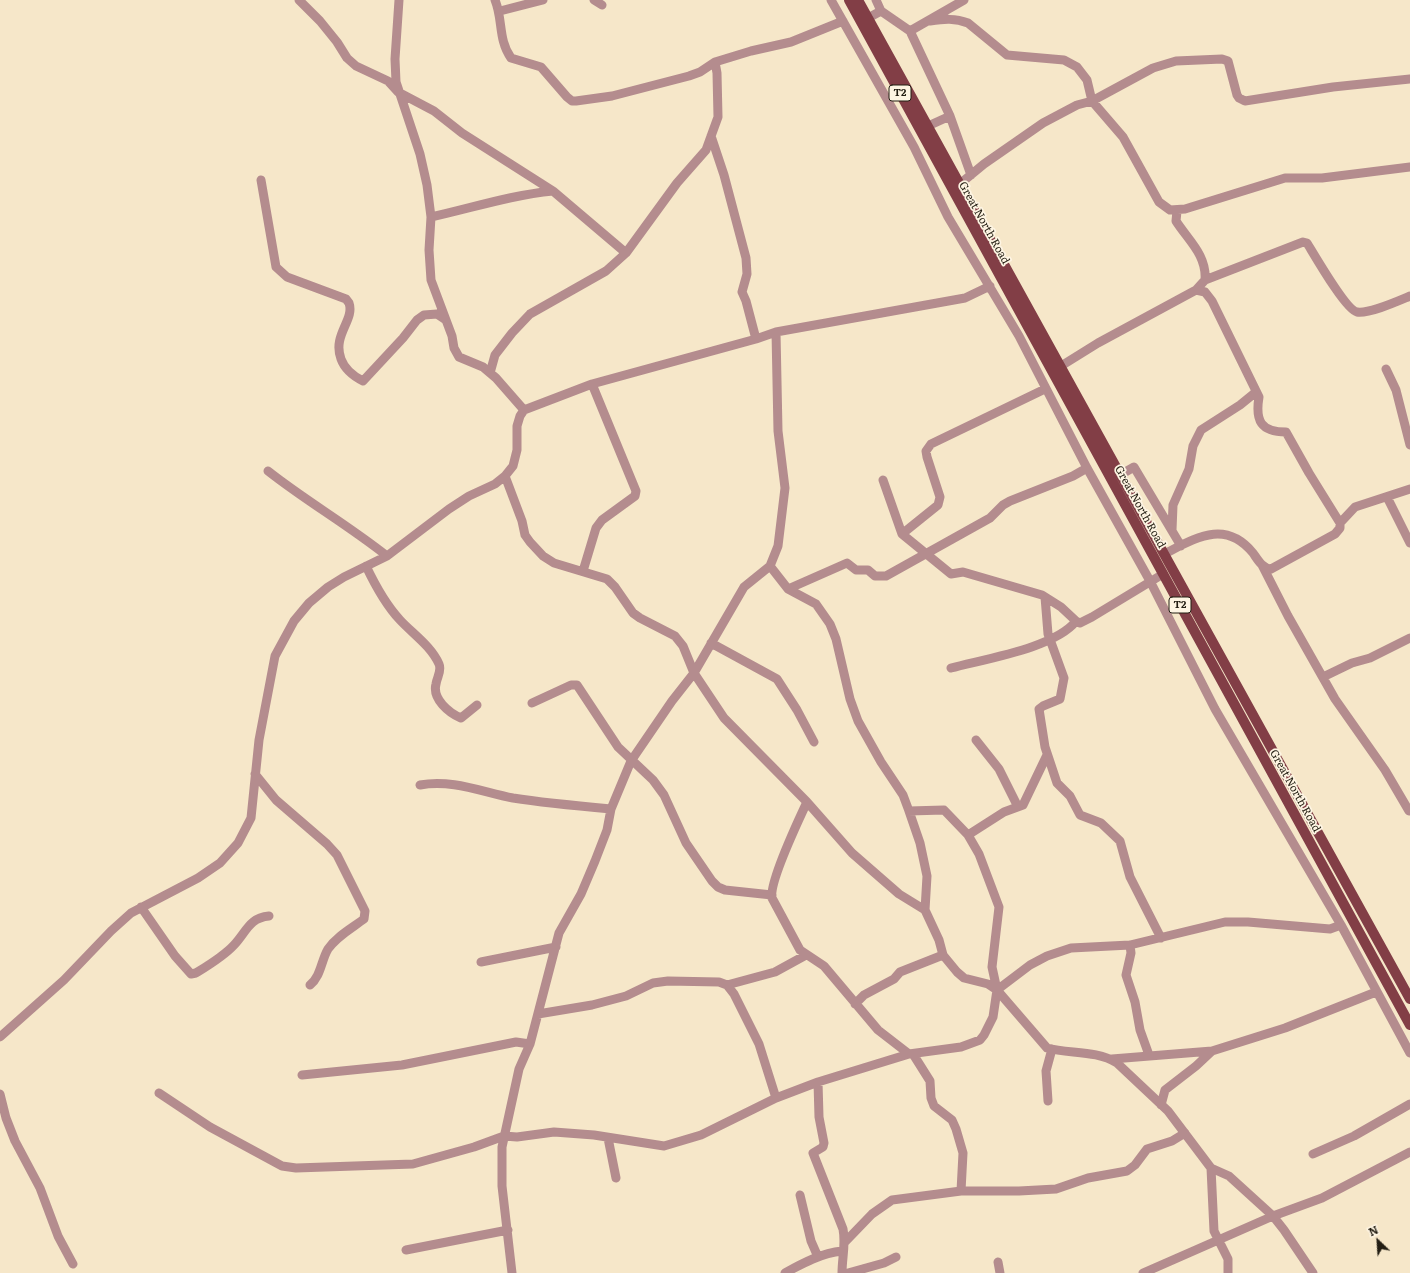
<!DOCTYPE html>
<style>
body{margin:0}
#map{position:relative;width:1410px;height:1273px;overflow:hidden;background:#f6e7c9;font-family:Literata,serif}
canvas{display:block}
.north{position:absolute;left:1358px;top:1221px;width:40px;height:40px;-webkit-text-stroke:3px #fef5e3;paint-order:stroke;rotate:335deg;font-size:11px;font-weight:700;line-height:16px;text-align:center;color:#231e13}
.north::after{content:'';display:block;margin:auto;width:14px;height:18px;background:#231e13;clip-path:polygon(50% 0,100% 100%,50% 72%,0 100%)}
</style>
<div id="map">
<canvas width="1410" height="1273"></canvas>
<div class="north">N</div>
</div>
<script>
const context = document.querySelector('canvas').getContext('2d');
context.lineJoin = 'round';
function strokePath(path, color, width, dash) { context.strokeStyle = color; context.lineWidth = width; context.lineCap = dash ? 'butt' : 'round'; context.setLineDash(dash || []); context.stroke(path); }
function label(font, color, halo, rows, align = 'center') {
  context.font = font + ' Literata,serif'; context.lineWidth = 3.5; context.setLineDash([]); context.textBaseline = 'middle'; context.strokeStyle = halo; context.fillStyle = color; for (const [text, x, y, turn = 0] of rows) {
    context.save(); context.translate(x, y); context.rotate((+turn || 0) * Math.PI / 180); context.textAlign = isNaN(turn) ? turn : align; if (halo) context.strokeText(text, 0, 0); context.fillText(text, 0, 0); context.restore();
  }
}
const minor = new Path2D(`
 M299 0 320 21 337 42 347 58 356 66 388 81 398 92 434 111 462 133 553 191 626 253
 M399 0 395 59 396 82 420 154 427 185 431 217 429 250 431 280 452 336 454 348 459 357 483 367 496 378 524 410
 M495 0C503 19 498 40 511 58L541 67 567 97 572 101H576L612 96 689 76 700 72 715 62 751 51 791 42 843 21
 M594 0 602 5
 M831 0 914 147 948 217 1019 336 1087 468 1150 581 1215 709 1341 925 1410 1053
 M500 11 543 0
 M881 11 910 31 950 116 971 175
 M868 18 881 11 876 0
 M930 21C944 19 955 18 968 23L1007 55 1064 60 1077 67 1087 80 1092 101 1123 137 1159 202 1170 210 1185 209 1285 178H1322L1410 167
 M910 31 964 0
 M928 126 950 116
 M711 136 724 175 746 258 747 274 742 292 746 301 756 339
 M261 180 276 267 287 277 346 299 349 303C355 320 332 335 341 359 345 370 353 376 363 381L403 338 417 320 424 315 437 314 446 320
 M961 183 984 164 1043 123 1077 105 1092 101 1153 68 1176 61 1222 59 1228 61 1237 95 1239 98 1245 101 1333 87 1410 79
 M1177 211 1176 221C1188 240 1207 255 1205 280
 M431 217C472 208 511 195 553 191
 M1196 290 1205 292 1212 301 1259 397C1255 421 1261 432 1286 432L1309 473 1340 523
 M1061 366 1098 343 1196 290 1205 280 1303 242 1307 243C1315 256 1346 310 1357 312 1369 314 1398 301 1410 296
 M1386 369 1396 390 1410 445
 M490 373 495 355 512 333 530 314 606 271 626 253 677 183 706 150 718 117 717 73 715 62
 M1045 389 931 444 926 451 927 457 940 497 938 505 902 534 951 574 963 572 1042 595 1061 607 1076 621
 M268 471C306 501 348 525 387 556
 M1120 475 1134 467 1181 546
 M505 476 522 521 525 535 530 542 543 556 554 563 607 579 615 587 633 613 640 618 675 636 683 646 694 673 724 718 807 802 852 853 899 894 925 910 939 940 943 955 957 972 964 978 988 984 997 990 1047 1048C1070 1054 1096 1050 1117 1063L1168 1111 1211 1168 1229 1176 1273 1216 1284 1230 1313 1273
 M883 480 902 534
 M1387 497 1410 543
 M1172 530 1173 505 1189 469 1193 446 1201 430 1240 405 1256 392
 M1164 554C1196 538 1225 519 1253 553 1258 560 1262 568 1271 569L1335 534 1340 528V523L1355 507 1410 489
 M1262 565 1288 616 1335 699 1385 770 1409 811
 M366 566C375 585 386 605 400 620 413 634 431 646 439 664 442 671 437 677 436 684 432 699 449 713 461 718L477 705
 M770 566 788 589 816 604 830 624 836 639 850 699 858 721 881 762 903 795 909 811 920 843 927 876 925 910
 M583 571 596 528 602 520 635 496 636 491 592 384
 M788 589 847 563 856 570H868L875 576H886L990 518 1003 505 1010 501 1073 476 1087 468
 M1045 597 1048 634 1064 678 1060 699 1043 706 1039 709 1045 747 1057 783 1070 796 1080 815 1101 823 1120 841 1130 877 1161 938
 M711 643 777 679 797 710 814 742
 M951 668C984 659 1055 648 1076 621L1080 623 1092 617 1163 574
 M1323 677 1352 663 1370 658 1410 638
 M532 703 571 685H577L618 747 653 780 664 795 686 843 712 881 718 887 725 890 772 895
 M976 740 999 769 1018 807
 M255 774 276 800 327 844 337 855 365 911 364 919C352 928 337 936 328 949 321 961 321 976 310 985
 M420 785C452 779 482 792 513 798 545 803 578 806 611 809
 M807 802C799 819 769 883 772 898L800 950 824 966 878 1030 909 1054
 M909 811 944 810 968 835 979 854 999 907 992 967 997 990
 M968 835 1004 812 1023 805 1047 755
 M141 907 175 956 191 974 196 973C209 965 224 956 234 945 247 931 249 918 269 916
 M1130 945 1131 953 1126 975 1135 1002 1140 1030 1149 1055
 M481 962 556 947
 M727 985 775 972 806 955
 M855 1004 864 995 894 979 900 972 943 955
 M538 1014 592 1005 626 996 653 983 668 981 719 982 727 985 734 994 759 1044 776 1098
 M0 1037 64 980 111 931 131 913 198 878 220 863 238 843 251 818 259 740 275 656 294 621 309 603 328 587 344 577 387 556 449 509 469 496 495 484 505 476 513 466 517 450V426L520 416 524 410 592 384 756 339 776 332 965 298 990 286
 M913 1054 930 1081 931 1098 934 1106 952 1120 956 1129 963 1153 961 1191
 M1112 1059 1212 1051 1285 1028 1376 992
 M302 1075 402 1065 516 1042 530 1044
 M818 1082 819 1117 824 1143 823 1147 813 1153 843 1229C846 1244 842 1258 842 1273
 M159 1093 210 1127 282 1166 296 1168 413 1164 474 1147 504 1136 517 1137 554 1132 594 1135 664 1146 701 1135 776 1098 818 1082 909 1054 961 1047 980 1040 984 1035 993 1017 997 990 1030 965 1047 956 1071 948 1130 945 1225 922H1248L1330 929 1341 925
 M0 1094 6 1118 15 1141 40 1188 58 1236 73 1264
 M1048 1101 1046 1071 1052 1049
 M1161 1105 1165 1090 1196 1066 1212 1051
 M608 1138 616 1178
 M1313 1154 1354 1136 1410 1104
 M1211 1168 1214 1231 1228 1259V1273
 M800 1195 811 1241 818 1257
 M845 1242 872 1214 892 1200 961 1191H1019L1056 1189 1088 1178 1127 1171 1135 1165 1147 1149 1172 1141 1185 1133
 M406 1250 508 1230
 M998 1262 1000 1273
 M512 1273 502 1186V1147L519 1069 530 1044 559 933 581 894 595 861 607 830 611 809 631 761 672 701 694 673 744 587 770 566 778 546 785 488 778 431 776 332
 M785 1273C803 1263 822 1253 842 1251
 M848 1273 884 1263 896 1257
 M1143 1273 1273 1216 1322 1198 1410 1152`);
const major = new Path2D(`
 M849 0 1410 1025
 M858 0 1410 999`);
const shields = [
 [900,93,22],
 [1180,605,22]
];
const shieldNames = [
 ["T2",900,93],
 ["T2",1180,605]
];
const streetNames = [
 ["Great North Road",984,223,61],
 ["Great North Road",1140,507,61],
 ["Great North Road",1295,791,61]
];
strokePath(minor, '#b48c8e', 9);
strokePath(major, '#823e46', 10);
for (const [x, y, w] of shields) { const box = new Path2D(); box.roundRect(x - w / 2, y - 8, w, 16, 3); context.fillStyle = '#fef5e3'; context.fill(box); strokePath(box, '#231e13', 1); }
label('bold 10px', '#231e13', null, shieldNames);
label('11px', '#231e13', '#fef5e3', streetNames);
</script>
